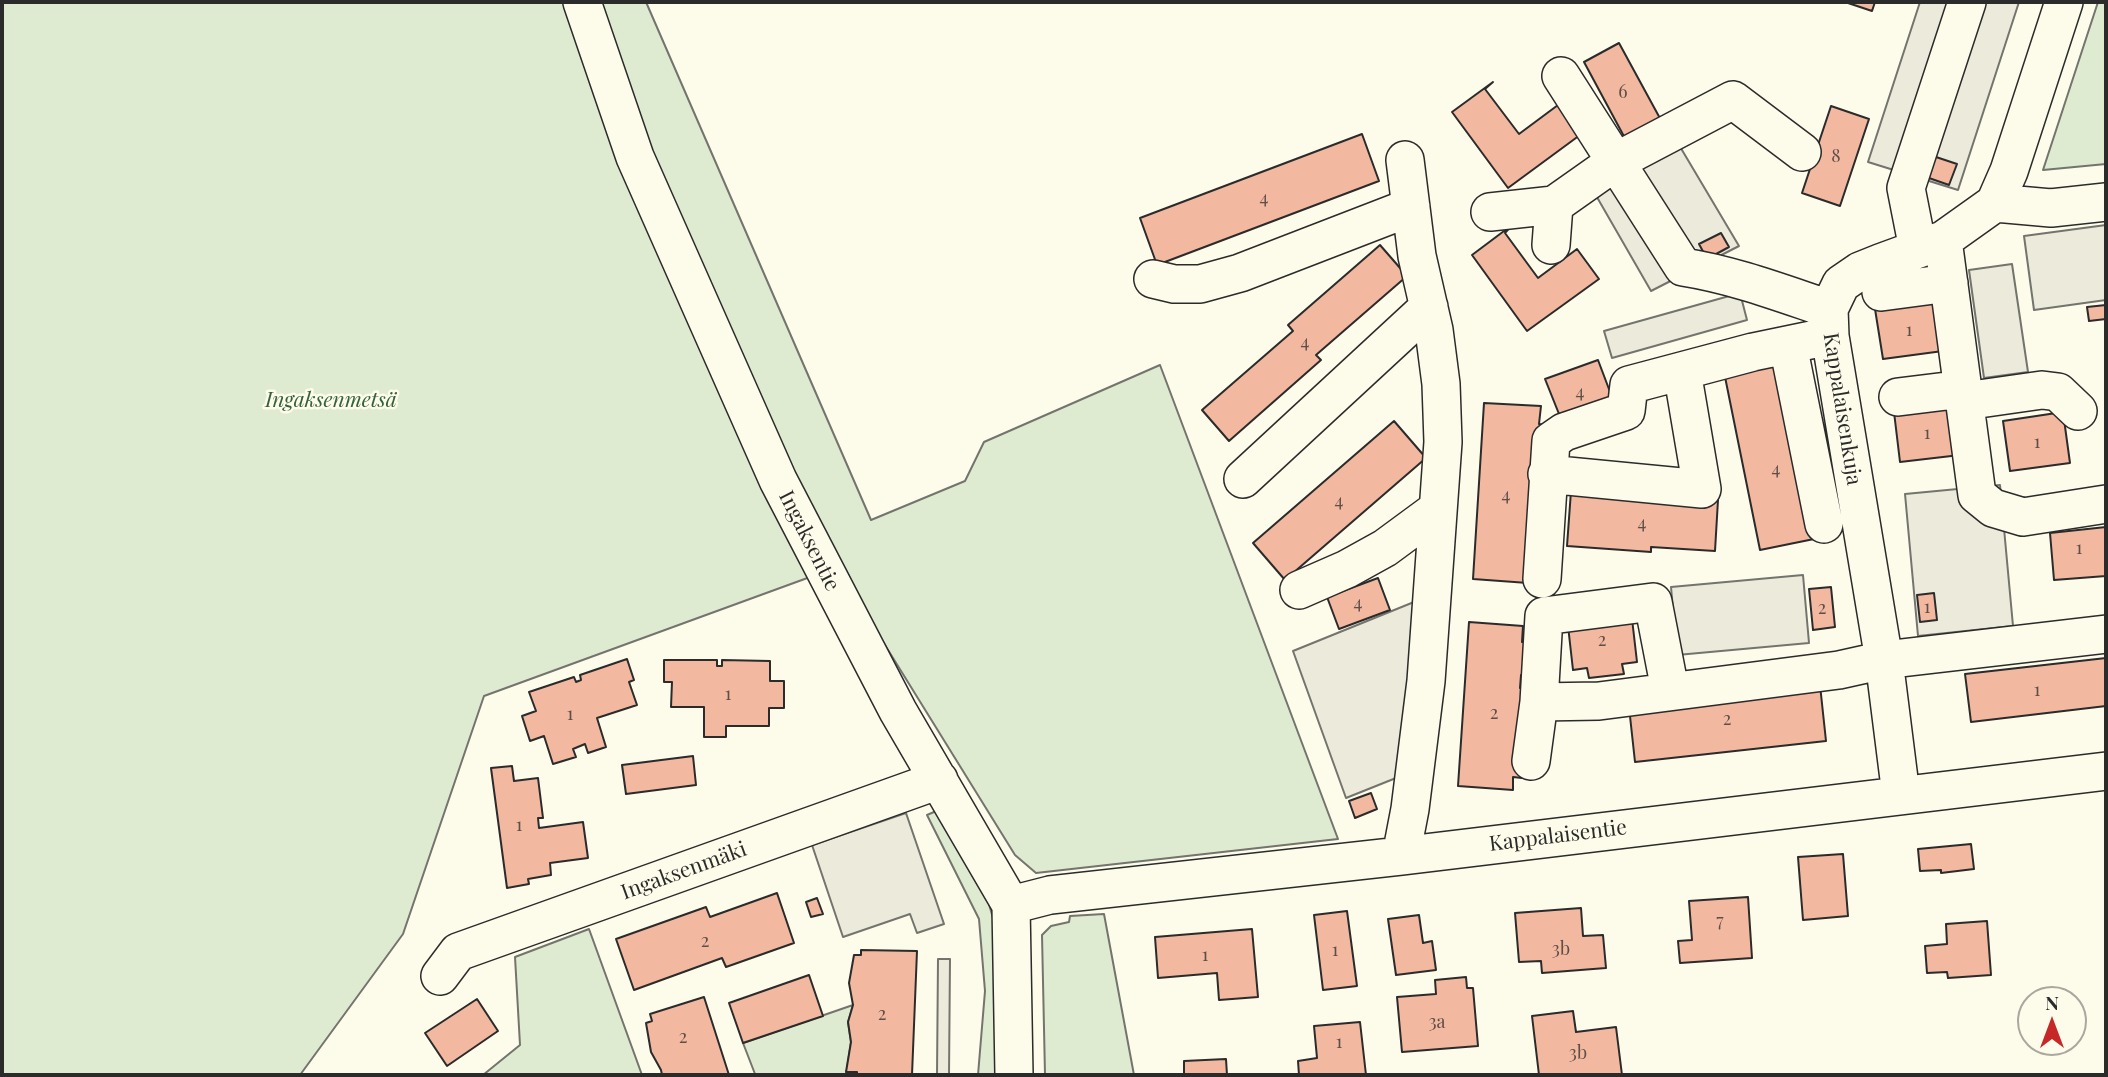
<!DOCTYPE html>
<meta charset="utf-8">
<style>
body{margin:0}
#map{position:relative;width:2108px;height:1077px;overflow:hidden;background:#fdfbea;font-family:"Playfair Display",serif}
canvas{display:block}
.frame{position:absolute;inset:0;border:4px solid #2b2b2b;pointer-events:none}
.north{position:absolute;left:2017px;top:986px;width:70px;height:70px;box-sizing:border-box;background:#fdfbea;border:2px solid #a9a89e;border-radius:50%;rotate:0deg;font-size:19px;font-weight:700;line-height:28px;text-align:center;color:#2b2b2b}
.north::after{content:'';display:block;margin:auto;width:24px;height:32px;background:#c62828;clip-path:polygon(50% 0,100% 100%,50% 72%,0 100%)}
</style>
<div id="map">
<canvas width="2108" height="1077"></canvas>
<div class="frame"></div>
<div class="north">N</div>
</div>
<script>
const context = document.querySelector('canvas').getContext('2d');
context.lineJoin = 'round';
function fill(path, color) { context.fillStyle = color; context.fill(path, 'evenodd'); }
function strokePath(path, color, width, dash) { context.strokeStyle = color; context.lineWidth = width; context.lineCap = dash ? 'butt' : 'round'; context.setLineDash(dash || []); context.stroke(path); }
function label(font, color, halo, rows, align = 'center') {
  context.font = font + ' "Playfair Display",serif'; context.lineWidth = 5; context.setLineDash([]); context.textBaseline = 'middle'; context.strokeStyle = halo; context.fillStyle = color; for (const [text, x, y, turn = 0] of rows) {
    context.save(); context.translate(x, y); context.rotate((+turn || 0) * Math.PI / 180); context.textAlign = isNaN(turn) ? turn : align; if (halo) context.strokeText(text, 0, 0); context.fillText(text, 0, 0); context.restore();
  }
}
const green = new Path2D(`
 M2 2H646L871 520 965 481 984 442 1160 365 1338 839 1036 873 1015 855 880 637 843 565 484 696 403 934 300 1075H2Z
 M2098 2H2106V164L2043 170Z
 M941 809 984 887 993 918 996 1075H978L985 991 979 919 927 815Z
 M1104 914 1134 1075H1045L1042 935 1051 926 1069 922 1070 916Z
 M589 929 642 1075H483L520 1045 515 957Z
 M853 1005 848 1022 851 1042 846 1075 755 1074 743 1043Z`);
const parking = new Path2D(`
 M1920 2H2019L1958 190 1868 162Z
 M1679 145 1739 246 1651 291 1594 192Z
 M2106 225V300L2034 310 2024 236Z
 M2012 264 2028 372 1984 378 1969 270Z
 M1740 293 1747 320 1612 358 1604 331Z
 M2000 485 2013 626 1918 636 1905 494Z
 M1803 575 1809 643 1677 655 1671 587Z
 M1414 602 1406 774 1346 798 1293 651Z
 M906 813 944 924 917 933 910 914 843 937 812 845Z
 M938 959H950L949 1075H937Z`);
const building = new Path2D(`
 M1845 2H1875L1872 11Z
 M1619 43 1662 122 1627 142 1584 62Z
 M1493 82 1485 89 1519 134 1558 105 1580 135 1508 188 1452 112Z
 M1831 106 1869 119 1840 206 1802 193Z
 M1362 134 1379 181 1157 265 1140 218Z
 M1933 156 1957 164 1949 185 1926 177Z
 M1512 225 1505 233 1538 278 1577 249 1599 279 1527 331 1472 255Z
 M1721 233 1729 247 1707 259 1699 244Z
 M1380 245 1407 276 1316 355 1321 360 1229 441 1202 410 1293 331 1288 325Z
 M1936 300 1943 351 1883 359 1875 309Z
 M2106 305V319L2089 321 2087 307Z
 M1775 357 1814 539 1760 550 1723 367Z
 M1598 360 1615 405 1563 424 1545 379Z
 M1484 403 1541 406 1539 424 1547 425 1528 583 1473 579Z
 M1954 405 1960 455 1900 462 1894 412Z
 M2063 412 2070 463 2010 471 2003 421Z
 M1394 421 1426 458 1285 580 1253 543Z
 M1571 491 1718 500 1715 551 1651 547V552L1567 546Z
 M2106 527V576L2054 580 2050 533Z
 M1378 578 1390 610 1339 629 1327 597Z
 M1831 587 1835 627 1813 630 1809 589Z
 M1934 593 1937 620 1920 622 1917 595Z
 M1631 610 1637 662 1622 664 1624 674 1589 678 1587 668 1573 670 1567 617Z
 M1469 622 1523 626 1522 642 1530 643 1528 675H1521L1520 688H1528L1525 721H1518L1516 744 1524 745 1522 778 1513 777V790L1458 786Z
 M2106 658V706L1971 722 1965 674Z
 M627 659 634 680 629 682 637 705 597 718 606 747 588 753 585 744 573 749 576 757 553 764 544 736 530 741 522 716 536 711 529 692 574 677 576 682 581 680 580 675Z
 M664 660H717V666H722V660L770 661V681H784V708H769V726H726V737H704V707H671L672 682H664Z
 M1820 685 1826 741 1635 762 1629 707Z
 M693 756 696 785 626 794 622 765Z
 M512 766 514 781 538 778 543 818H538L539 828 583 822 588 858 550 863 551 875 528 879 529 884 507 888 491 768Z
 M1371 793 1377 809 1355 818 1349 801Z
 M1971 844 1974 869 1941 873V870L1920 871 1918 849Z
 M1843 854 1848 916 1803 920 1798 857Z
 M777 893 794 943 726 967 722 958 634 990 616 939 706 907 710 917Z
 M1748 897 1752 958 1680 963 1678 941 1692 940 1689 901Z
 M817 898 823 914 811 917 806 902Z
 M1581 908 1583 936 1603 935 1606 968 1542 973 1541 961 1519 962 1515 913Z
 M1347 911 1357 986 1323 990 1314 915Z
 M1419 915 1423 943 1432 941 1436 970 1396 975 1388 919Z
 M1987 921 1991 975 1948 978 1947 972 1927 973 1925 946 1947 944 1946 924Z
 M1252 929 1258 997 1219 1000 1217 973 1158 978 1155 937Z
 M861 950 917 951 912 1075H857V1072H846L851 1042 848 1022 853 1005 849 983 854 955H861Z
 M809 975 823 1016 743 1043 729 1003Z
 M1466 977 1467 988H1473L1478 1046 1402 1052 1397 997 1436 994 1435 980Z
 M704 997 729 1075H662L661 1070 651 1052 646 1023 652 1021 650 1014Z
 M477 999 498 1031 447 1066 425 1033Z
 M1573 1011 1576 1032 1616 1027 1622 1075H1539L1532 1016Z
 M1360 1022 1366 1075H1299L1298 1061 1317 1058 1314 1026Z
 M1226 1059 1227 1075H1184V1061Z`);
const minor = new Path2D(`
 M582 2 635 157 778 480 898 711 1011 905 1014 1075
 M1561 76 1683 267C1734 275 1781 293 1829 309
 M1995 203 2051 208 2106 202
 M1490 212 1554 205 1615 162 1733 100 1802 152
 M1943 240 1977 495 1993 508 2023 517 2106 504
 M1551 245 1554 205
 M1918 249 1906 188 1967 2
 M1153 279 1174 284H1200L1240 273 1411 207
 M1881 292 1949 283
 M1788 345 1824 524
 M1898 397 1963 389
 M1965 401 2042 390 2058 392 2078 411
 M1547 474 1702 489 1682 371
 M1243 479 1429 307
 M1542 579 1551 441 1564 432 1626 411 1629 385 1753 352 1830 336
 M1299 590 1347 569 1385 548 1438 509
 M1539 702 1599 701 1839 670 1884 660 2106 634
 M1531 761 1539 702 1544 616 1653 602 1670 690
 M1901 795 1884 660 1830 336 1829 309 1841 284 1860 271 1880 263 1943 240 1995 203 2009 171 2064 2
 M1401 856 1410 809 1426 681 1443 442 1441 384 1434 330 1417 256 1405 160
 M1011 905 1050 895 1401 856 2106 771
 M440 976 458 952 939 780`);
const numberNames = [
 ["6",1623,92],
 ["8",1836,156],
 ["4",1264,198],
 ["1",1909,330],
 ["4",1305,342],
 ["4",1580,392],
 ["1",1927,433],
 ["1",2037,442],
 ["4",1776,469],
 ["4",1506,495],
 ["4",1339,501],
 ["4",1642,523],
 ["1",2079,548],
 ["4",1358,603],
 ["1",1927,607],
 ["2",1822,608],
 ["2",1602,640],
 ["1",2037,690],
 ["1",728,694],
 ["2",1494,713],
 ["1",570,714],
 ["2",1727,719],
 ["1",519,825],
 ["7",1720,921],
 ["2",705,941],
 ["3b",1561,949],
 ["1",1335,950],
 ["1",1205,955],
 ["2",882,1014],
 ["3a",1437,1022],
 ["2",683,1037],
 ["1",1339,1042],
 ["3b",1578,1053]
];
const parkNames = [
 ["Ingaksenmetsä",331,400]
];
const streetNames = [
 ["Kappalaisenkuja",1842,409,81],
 ["Ingaksentie",809,541,63],
 ["Kappalaisentie",1558,836,-7],
 ["Ingaksenmäki",684,871,-20]
];
fill(green, '#deebd1');
strokePath(green, '#74746e', 2);
fill(parking, '#eceadb');
strokePath(parking, '#74746e', 2);
fill(building, '#f2b8a0');
strokePath(building, '#2b2b2b', 2);
strokePath(minor, '#2b2b2b', 40);
strokePath(minor, '#fdfbea', 37);
label('18px', '#5d4e48', null, numberNames);
label('italic 21px', '#34623c', '#fdfbea', parkNames);
label('21px', '#2b2b2b', '#fdfbea', streetNames);
</script>
